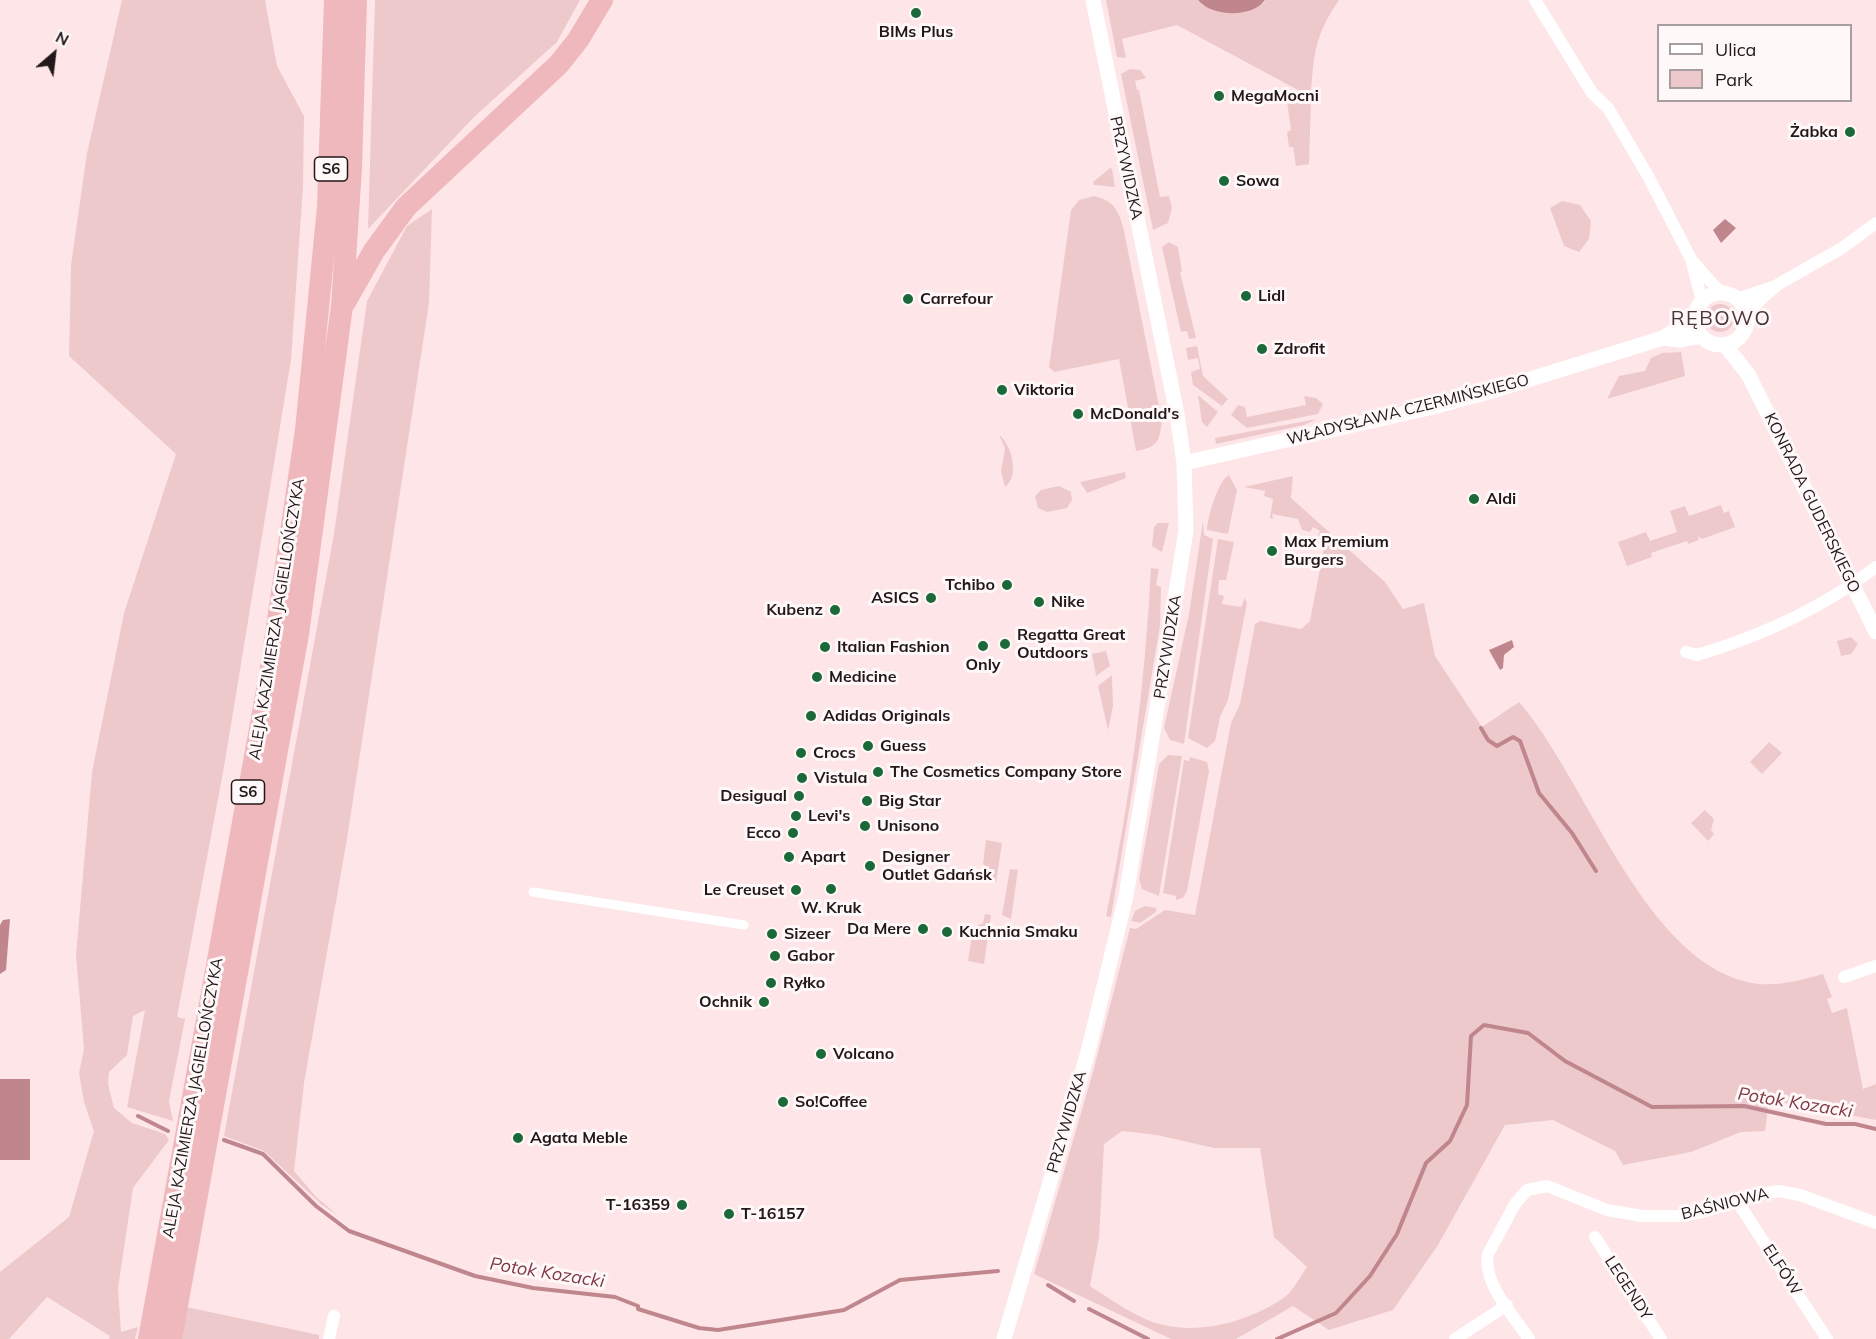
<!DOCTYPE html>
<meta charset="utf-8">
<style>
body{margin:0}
#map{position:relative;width:1876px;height:1339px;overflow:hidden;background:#fee6e8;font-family:Mulish,sans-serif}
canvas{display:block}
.legend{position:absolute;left:1657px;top:24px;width:195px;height:78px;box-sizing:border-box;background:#fff8f9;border:2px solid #a79e9f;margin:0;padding:8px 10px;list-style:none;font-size:18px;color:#221819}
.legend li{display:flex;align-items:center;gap:12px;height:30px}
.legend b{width:30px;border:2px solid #a79e9f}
.north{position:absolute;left:24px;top:24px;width:60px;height:60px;-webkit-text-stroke:4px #fff8f9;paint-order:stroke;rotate:28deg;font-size:16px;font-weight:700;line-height:24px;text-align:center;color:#221819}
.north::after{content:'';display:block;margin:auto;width:21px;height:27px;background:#221819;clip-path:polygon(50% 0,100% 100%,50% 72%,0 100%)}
</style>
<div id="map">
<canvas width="1876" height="1339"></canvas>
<ul class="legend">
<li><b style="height:8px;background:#fff"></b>Ulica</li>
<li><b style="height:16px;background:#edc9cc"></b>Park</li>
</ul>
<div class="north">N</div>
</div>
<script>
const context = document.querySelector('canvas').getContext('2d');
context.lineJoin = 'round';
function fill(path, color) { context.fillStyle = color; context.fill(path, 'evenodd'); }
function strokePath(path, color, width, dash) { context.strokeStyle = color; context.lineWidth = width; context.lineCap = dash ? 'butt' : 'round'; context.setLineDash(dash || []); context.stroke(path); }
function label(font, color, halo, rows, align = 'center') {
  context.font = font + ' Mulish,sans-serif'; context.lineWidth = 6; context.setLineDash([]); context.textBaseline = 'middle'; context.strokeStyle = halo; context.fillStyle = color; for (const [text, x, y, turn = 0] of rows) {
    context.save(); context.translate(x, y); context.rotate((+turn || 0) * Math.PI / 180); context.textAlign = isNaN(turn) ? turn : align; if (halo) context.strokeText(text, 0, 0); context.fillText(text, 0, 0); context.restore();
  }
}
const green = new Path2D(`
 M122 0H265L277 66 304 116 303 187 291 360 224 767 177 1017 185 1019 169 1101 173 1121 127 1107 145 1010 133 1016 127 1055 109 1072 108 1084 114 1108 132 1123 165 1134 169 1140 133 1188 118 1288 121 1332 138 1327 135 1339H109L110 1336 47 1297 9 1339H0V1272L69 1217 94 1131 84 1102 79 1073 84 1049 76 955 92 772 124 613 176 454 69 356 71 265 87 153Z
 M375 0H580L557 42 474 117 368 229Z
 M1106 0H1198L1203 6 1264 3 1265 0H1339C1316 34 1314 51 1311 92L1298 90 1177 25 1122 39 1126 58 1117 57Z
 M1130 69 1140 70 1146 78 1135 81 1137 90H1139L1160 197 1169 196 1172 208 1168 223 1153 230 1121 74Z
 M1286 94 1311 100 1309 164 1296 166 1293 147H1289L1287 132 1291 130Z
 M1110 168 1112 169 1115 187 1094 185 1093 182Z
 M1094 196C1115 201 1119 211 1124 231L1162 421C1159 442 1158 447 1136 451L1119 359 1054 372 1049 367 1071 210 1079 200Z
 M1562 201 1580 205 1591 221 1589 239 1579 252 1564 246 1550 208Z
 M432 209 429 303 347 839 304 1083 294 1171 317 1198 338 1215 322 1205 264 1151 224 1136 334 534 367 301 407 226Z
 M1169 242 1178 247 1182 271 1180 272 1196 338 1189 339 1187 331 1181 332 1162 247Z
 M1706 318a14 14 0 1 1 28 0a14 14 0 1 1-28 0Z
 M1197 346 1203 376 1228 399 1222 406 1193 385 1191 372 1200 369 1198 358 1188 360 1186 348Z
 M1681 352 1685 376 1607 399 1619 376 1645 371 1651 358 1662 353Z
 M1198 395 1218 412 1207 427 1202 422Z
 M1304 396 1316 398 1323 404 1318 414 1247 428 1231 415 1238 405 1245 407 1247 417 1306 405Z
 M1317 419 1304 425 1216 444 1215 438Z
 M999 435C1012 445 1020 476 1005 487L1001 471 1005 448Z
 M1125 472 1126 478 1087 493 1080 482Z
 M1229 475 1237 490 1228 534 1207 530C1207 519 1218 480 1229 475Z
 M1293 476 1291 498 1385 582 1403 609 1424 603 1435 656 1482 727 1519 702C1586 779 1642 957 1747 982 1773 988 1798 981 1823 974L1832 997 1827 999 1832 1013 1847 1008 1863 1089 1876 1084V1120L1769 1100 1765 1131 1741 1132 1691 1152 1623 1165 1615 1151 1553 1120 1505 1125 1438 1245 1393 1310 1329 1330 1293 1306 1236 1339H1171L1034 1274 1093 1072 1130 928 1136 929 1165 910 1195 915 1231 723 1240 704 1255 624 1260 621 1301 629 1310 621 1324 548 1318 535 1320 531 1313 527 1310 532 1302 530 1298 519 1272 514 1273 519 1270 518 1273 499 1264 496 1265 491 1244 487ZM1122 1131 1157 1135 1214 1148H1260L1274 1237 1307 1267C1300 1277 1292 1293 1282 1299 1242 1325 1186 1339 1141 1317 1124 1309 1107 1297 1090 1286L1099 1238 1104 1144Z
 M1059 486 1071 492 1072 500 1067 508 1047 512 1038 508 1035 496 1041 490Z
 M1721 505 1724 513 1729 511 1735 527 1702 539 1698 536 1699 540 1688 544 1687 541 1651 553 1652 557 1627 566 1618 542 1646 532 1650 541 1677 532 1670 511 1685 506 1689 516Z
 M1203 521 1204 535 1213 539 1184 744 1170 740 1164 728 1189 614Z
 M1169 523 1162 552 1152 546 1154 527 1158 523Z
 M1218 539 1234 542 1226 580H1219L1218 594 1224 596 1222 604 1241 607 1245 598 1247 603 1228 700 1220 717 1215 741 1207 748 1188 738Z
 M1151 568 1159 569 1156 585 1161 587 1160 626 1111 917 1106 916C1130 801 1145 685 1151 568Z
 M1851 637 1858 644 1851 654 1841 656 1837 641Z
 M1106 651 1110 666 1096 676 1092 654Z
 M1112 675 1113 706 1108 730 1098 686Z
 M1769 742 1782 753 1762 774 1750 762Z
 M1168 755 1182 756 1159 896 1142 889 1139 879 1159 764Z
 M1190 757 1207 762 1209 771 1187 891 1183 898 1176 900V896L1163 893 1184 760 1189 761Z
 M1705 810 1714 819 1711 830 1714 834 1708 841 1691 823Z
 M986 840 1002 843 996 882 990 881 989 868 983 864Z
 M1010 869 1018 870 1011 919 1002 915Z
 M1145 906 1156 908V912L1140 923 1131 921 1135 911Z
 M985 914 991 915 984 964 968 961 973 928 983 923Z
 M186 1307 319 1335V1339H180Z`);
const water = new Path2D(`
 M1198 0H1265C1253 18 1211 17 1198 0Z
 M1725 219 1736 228 1721 243 1713 230Z
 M1512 640 1514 647 1504 655 1503 668 1500 670 1489 650Z
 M10 919 6 970 0 974V925L3 920Z
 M0 1079H30V1160H0Z`);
const stream = new Path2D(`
 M1481 728 1488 740 1497 746 1513 737 1520 741 1539 793 1572 833 1596 871
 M138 1116 168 1131
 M224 1140 263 1154 316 1206 349 1231 475 1276 533 1288 615 1297 638 1306V1309L699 1328 718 1330 844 1310 900 1280 998 1271
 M1048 1285 1074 1301
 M1089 1309 1148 1339
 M1277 1339 1336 1313 1370 1276 1397 1234 1426 1163 1450 1141 1467 1105 1471 1036 1484 1025 1528 1033 1565 1061 1652 1107 1744 1106 1826 1124H1855L1876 1129`);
const pedestrian = new Path2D(`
 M533 892 744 925`);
const minor = new Path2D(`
 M1535 0 1592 93 1608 108 1648 176 1691 259 1702 301
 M1693 262 1721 293
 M1737 299 1776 286
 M1746 313 1777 285 1842 248 1876 223
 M1686 652 1697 655C1761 636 1823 608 1876 567
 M1844 977 1876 966
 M1737 1201 1827 1339
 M1595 1237 1661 1339
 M329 1339 334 1316
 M1455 1339 1507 1305
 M1529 1339C1514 1316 1482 1283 1488 1254L1515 1204 1527 1190 1547 1186 1607 1210 1642 1216H1679L1706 1211 1753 1195 1779 1191 1800 1195 1876 1223`);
const tertiary = new Path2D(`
 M1695 319a26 26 0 1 1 52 0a26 26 0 1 1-52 0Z
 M1663 338 1679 340 1701 336
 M1725 345 1748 374 1876 632
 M1184 463 1429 408 1492 391 1663 338 1695 317
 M1004 1339 1088 1052 1126 896 1186 531 1184 463 1177 414 1093 0`);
const motorway = new Path2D(`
 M345 302 374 251 406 207 559 64 578 40 602 0
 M149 1339 270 674 306 430 328 207 335 0
 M171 1339 298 634 342 306 351 168 356 0`);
const markers = [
 [916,13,6,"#1b6938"],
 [1219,96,6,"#1b6938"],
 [1850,132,6,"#1b6938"],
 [1224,181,6,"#1b6938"],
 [1246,296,6,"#1b6938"],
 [908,299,6,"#1b6938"],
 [1262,349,6,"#1b6938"],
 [1002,390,6,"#1b6938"],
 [1078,414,6,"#1b6938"],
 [1474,499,6,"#1b6938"],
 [1272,551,6,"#1b6938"],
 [1007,585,6,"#1b6938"],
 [931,598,6,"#1b6938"],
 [1039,602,6,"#1b6938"],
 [835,610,6,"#1b6938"],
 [1005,644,6,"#1b6938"],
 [983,646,6,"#1b6938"],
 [825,647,6,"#1b6938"],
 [817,677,6,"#1b6938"],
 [811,716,6,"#1b6938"],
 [868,746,6,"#1b6938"],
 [801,753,6,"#1b6938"],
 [878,772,6,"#1b6938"],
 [802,778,6,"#1b6938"],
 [799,796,6,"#1b6938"],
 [867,801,6,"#1b6938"],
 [796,816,6,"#1b6938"],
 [865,826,6,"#1b6938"],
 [793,833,6,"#1b6938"],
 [789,857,6,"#1b6938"],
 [870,866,6,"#1b6938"],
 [831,889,6,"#1b6938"],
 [796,890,6,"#1b6938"],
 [923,929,6,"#1b6938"],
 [947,932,6,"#1b6938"],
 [772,934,6,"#1b6938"],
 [775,956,6,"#1b6938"],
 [771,983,6,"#1b6938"],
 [764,1002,6,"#1b6938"],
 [821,1054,6,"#1b6938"],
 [783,1102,6,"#1b6938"],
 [518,1138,6,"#1b6938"],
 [682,1205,6,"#1b6938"],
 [729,1214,6,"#1b6938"]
];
const shields = [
 [331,169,33],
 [248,792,33]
];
const shieldNames = [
 ["S6",331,169],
 ["S6",248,792]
];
const poiNames = [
 ["BIMs Plus",916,32,"center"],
 ["MegaMocni",1231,96],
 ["Żabka",1838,132,"right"],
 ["Sowa",1236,181],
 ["Lidl",1258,296],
 ["Carrefour",920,299],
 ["Zdrofit",1274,349],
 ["Viktoria",1014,390],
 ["McDonald's",1090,414],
 ["Aldi",1486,499],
 ["Max Premium",1284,542],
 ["Burgers",1284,560],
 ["Tchibo",995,585,"right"],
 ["ASICS",919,598,"right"],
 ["Nike",1051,602],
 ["Kubenz",823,610,"right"],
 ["Regatta Great",1017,635],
 ["Outdoors",1017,653],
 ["Italian Fashion",837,647],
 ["Only",983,665,"center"],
 ["Medicine",829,677],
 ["Adidas Originals",823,716],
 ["Guess",880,746],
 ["Crocs",813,753],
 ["The Cosmetics Company Store",890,772],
 ["Vistula",814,778],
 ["Desigual",787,796,"right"],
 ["Big Star",879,801],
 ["Levi's",808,816],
 ["Unisono",877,826],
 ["Ecco",781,833,"right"],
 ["Apart",801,857],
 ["Designer",882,857],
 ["Outlet Gdańsk",882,875],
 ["Le Creuset",784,890,"right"],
 ["W. Kruk",831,908,"center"],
 ["Da Mere",911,929,"right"],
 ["Kuchnia Smaku",959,932],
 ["Sizeer",784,934],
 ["Gabor",787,956],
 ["Ryłko",783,983],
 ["Ochnik",752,1002,"right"],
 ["Volcano",833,1054],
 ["So!Coffee",795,1102],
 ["Agata Meble",530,1138],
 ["T-16359",670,1205,"right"],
 ["T-16157",741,1214]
];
const streetNames = [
 ["PRZYWIDZKA",1126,168,78],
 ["WŁADYSŁAWA CZERMIŃSKIEGO",1408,410,-14],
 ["KONRADA GUDERSKIEGO",1812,503,64],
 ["ALEJA KAZIMIERZA JAGIELLOŃCZYKA",277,619,-81],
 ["PRZYWIDZKA",1168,647,-81],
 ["ALEJA KAZIMIERZA JAGIELLOŃCZYKA",193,1098,-80],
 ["PRZYWIDZKA",1067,1122,-74],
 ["BAŚNIOWA",1725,1204,-14],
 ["ELFÓW",1782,1270,57],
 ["LEGENDY",1628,1288,57]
];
const waterNames = [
 ["Potok Kozacki",1795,1103,9],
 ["Potok Kozacki",547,1273,9]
];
const quarterNames = [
 ["RĘBOWO",1721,319]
];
fill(green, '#edc9cc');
fill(water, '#bf878d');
strokePath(stream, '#bf878d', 4);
strokePath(pedestrian, '#fff', 9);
strokePath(minor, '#fff', 12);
strokePath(tertiary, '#fff', 15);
strokePath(motorway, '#efb8bd', 22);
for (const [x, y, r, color] of markers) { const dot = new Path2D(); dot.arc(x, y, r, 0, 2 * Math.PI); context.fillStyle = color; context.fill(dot); strokePath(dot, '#fff8f9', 2); }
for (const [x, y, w] of shields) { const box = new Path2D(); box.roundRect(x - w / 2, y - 12, w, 24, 4.5); context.fillStyle = '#fff8f9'; context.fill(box); strokePath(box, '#221819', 1.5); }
label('bold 15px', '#221819', null, shieldNames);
label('bold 16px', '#221819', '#fff8f9', poiNames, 'left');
label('16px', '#221819', '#fff8f9', streetNames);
label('italic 18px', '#7f3843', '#fff8f9', waterNames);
context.letterSpacing = '1.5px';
label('20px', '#4d3639', '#fff8f9', quarterNames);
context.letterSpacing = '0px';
</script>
